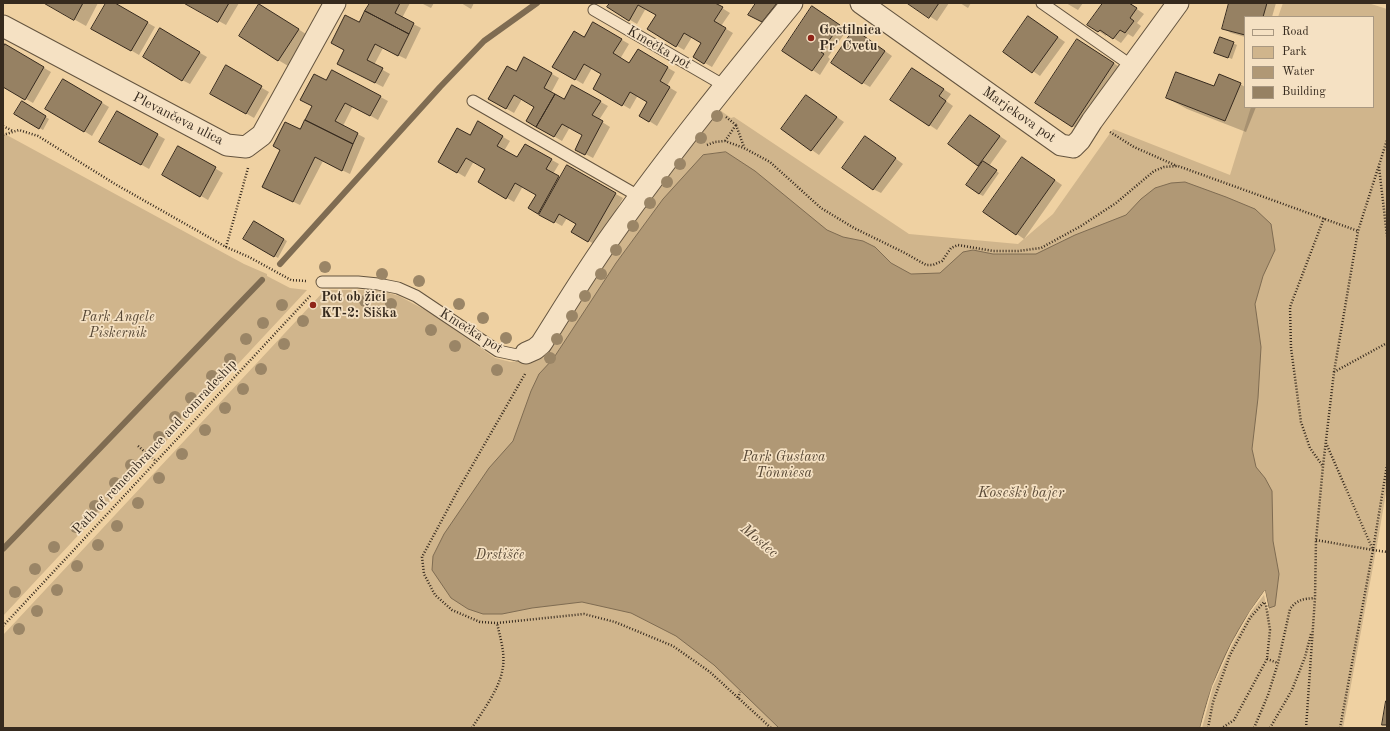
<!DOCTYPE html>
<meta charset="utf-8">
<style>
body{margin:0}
#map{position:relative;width:1390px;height:731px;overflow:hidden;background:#efd1a2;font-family:"Old Standard TT",serif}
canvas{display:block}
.frame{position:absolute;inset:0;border:4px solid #362a1e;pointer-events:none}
.legend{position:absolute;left:1244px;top:16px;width:130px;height:92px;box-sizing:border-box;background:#f5e1c3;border:1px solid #a99881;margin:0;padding:5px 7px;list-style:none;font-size:12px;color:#362a1e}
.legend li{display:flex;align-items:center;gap:8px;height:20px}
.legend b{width:20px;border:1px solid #a99881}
</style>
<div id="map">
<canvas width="1390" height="731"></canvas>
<div class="frame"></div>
<ul class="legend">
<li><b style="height:5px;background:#f5e1c3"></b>Road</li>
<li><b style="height:11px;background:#d0b58c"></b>Park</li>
<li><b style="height:11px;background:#b09875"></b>Water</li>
<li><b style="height:11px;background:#968163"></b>Building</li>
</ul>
</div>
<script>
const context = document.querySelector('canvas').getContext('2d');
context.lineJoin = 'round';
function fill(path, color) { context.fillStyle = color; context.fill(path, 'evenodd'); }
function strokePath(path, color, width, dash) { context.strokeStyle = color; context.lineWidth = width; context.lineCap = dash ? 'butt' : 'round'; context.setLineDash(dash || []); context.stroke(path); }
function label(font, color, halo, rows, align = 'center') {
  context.font = font + ' "Old Standard TT",serif'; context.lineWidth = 3.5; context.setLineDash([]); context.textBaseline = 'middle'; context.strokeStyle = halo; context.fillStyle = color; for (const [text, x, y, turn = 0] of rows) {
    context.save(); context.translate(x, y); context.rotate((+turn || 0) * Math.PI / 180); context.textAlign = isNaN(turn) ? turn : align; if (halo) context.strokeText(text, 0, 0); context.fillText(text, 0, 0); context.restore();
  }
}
const green = new Path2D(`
 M1283 3H1368L1387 9V487L1377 545 1343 728H3V635L325 290H366L382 291 399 296 429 312 495 358 511 362 526 360 587 283 717 108 731 118 734 117 909 234 1018 244 1053 214 1113 129 1230 175 1251 107H1373V17H1278Z
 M3 133 244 264 267 274V276L290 288 307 290 3 616Z`);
const water = new Path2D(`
 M726 152 755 171 827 230 843 237 863 241 875 247 891 263 911 274 940 273 963 252 973 250 993 254H1036L1075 235 1126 215 1141 199 1155 188 1171 183 1185 182 1226 197 1255 209 1271 224 1275 250 1263 276 1255 304 1261 347 1258 398 1252 449 1256 467 1265 478 1272 491 1273 541 1279 574 1275 606 1269 608 1265 590C1234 631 1211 678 1200 728H779L714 665 676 636 631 613 582 602 532 608 502 614H483L468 609 451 598 432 570 433 556 444 534 489 468 513 441 531 391 539 374 553 359 616 263 663 199 703 155Z`);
const pier = new Path2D(`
 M1265 590 1269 610 1267 609 1264 595 1251 612 1232 645 1213 687 1202 728H1200L1212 686 1231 644 1250 611Z`);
const shadow = new Path2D(`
 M45 3H98L86 26Z
 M107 3H113L155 27 139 55 93 28Z
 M186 3H239L226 25Z
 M371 3H410L402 18 421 28 406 59 383 48 374 65 390 74 383 87 346 68 360 23Z
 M421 3H434L431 8Z
 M461 3H474L471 9Z
 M611 3H714L730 13 721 26 733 33 712 67 694 57 703 43 692 37 684 50 648 29 657 15 646 8 637 24 608 7Z
 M757 3H788L770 26 749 15Z
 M909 3H949L937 21Z
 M960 3H971L968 8Z
 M1066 3H1083L1078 10Z
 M1104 3H1132L1131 5 1144 14 1137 23 1141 26 1133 37 1128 34 1121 43 1107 34 1106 36 1088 24Z
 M1230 3H1276L1272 17H1245V37L1231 33 1223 28Z
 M271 12 309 36 290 67 278 60Z
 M820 12 847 30 828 57 830 59 820 75 783 50Z
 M1029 17 1065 42 1040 76 1004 51Z
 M593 23 629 44 620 59 630 64 638 50 675 72 667 86 677 92 657 126 641 116 649 102 638 95 630 109 594 88 602 74 592 68 583 84 554 67 584 38Z
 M168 34 207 57 190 84 182 80Z
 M862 35 892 56 870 87 863 83Z
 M1221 38 1237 45 1232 59 1218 53Z
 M1085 44 1121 68 1080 130 1072 126Z
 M5 45 51 72 33 103 3 86V50Z
 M524 58 559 78 551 93 565 100 572 86 608 106 599 120 610 127 593 158 576 149 584 134 570 127 562 141 528 121 536 107 522 99 514 113 489 99 516 73Z
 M226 67 269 92 254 118 211 93Z
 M332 71 388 101 378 120 353 106 343 126 365 138 350 174 323 161 300 205 271 191 300 130Z
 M920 74 951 94 946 101 953 106 937 130 892 100Z
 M64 80 109 107 92 136 46 108Z
 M1240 84 1245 87V107H1256L1246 132 1187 109 1167 98Z
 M806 96 844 122 819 155 782 129Z
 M22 103 49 119 43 130 15 114Z
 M117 113 165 139 149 169 101 142Z
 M970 116 1007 141 989 166 999 173 983 196 979 194 981 166 979 165Z
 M479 123 510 141 504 151 518 159 525 145 559 164 553 174 561 179 567 167 623 198 596 245 573 232 577 224 567 218 562 226 530 208 538 194 523 186 514 202 479 182 487 168 474 161 465 177 440 162 471 137Z
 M873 142 903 164 881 193 873 189Z
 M179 147 223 173 208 200 163 174Z
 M1030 163 1062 185 1024 239 985 212Z
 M254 223 287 241 278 258 245 239Z`);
const stream = new Path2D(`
 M280 264 440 87 484 41 537 3
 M3 549 262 280`);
const building = new Path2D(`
 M44 3H83L74 20Z
 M106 3H115L148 22 131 51 91 29Z
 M184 3H229L218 22Z
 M370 3H400L395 13 414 23 409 34 365 11Z
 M610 3H715L723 7 714 21 726 28 704 64 693 57 701 43 684 33 676 47 647 29 656 15 638 5 629 21 607 7Z
 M756 3H777L762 22 748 15Z
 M907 3H939L929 18Z
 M1103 3H1129L1137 8 1130 18 1134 21 1125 33 1120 30 1113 39 1100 30 1098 32 1087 25Z
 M1229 3H1267L1263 17H1245V35L1222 29Z
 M259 4 299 29 278 61 239 36Z
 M812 6 840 25 821 52 824 54 812 71 782 51Z
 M365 11 409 34 398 56 375 44 367 60 383 68 375 83 337 64 344 50 331 43 345 15 359 22Z
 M1028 16 1058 37 1032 73 1003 52Z
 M593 22 622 39 613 53 629 63 638 49 668 67 660 81 670 87 649 122 639 116 647 102 630 92 622 106 593 89 601 74 584 64 575 80 552 67 574 31 584 37Z
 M160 28 200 52 182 81 143 57Z
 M854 29 885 51 862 84 831 63Z
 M1220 37 1234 42 1228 58 1214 53Z
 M1077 39 1114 63 1072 127 1035 103Z
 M5 44 44 67 25 100 3 87V48Z
 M524 57 552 73 544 88 555 94 536 127 526 121 534 107 514 95 506 109 488 99 507 66 516 71Z
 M226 65 262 86 246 114 210 94Z
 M912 68 944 89 939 96 946 101 929 126 890 100Z
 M332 70 381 96 370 116 345 103 335 121 358 133 353 144 305 120 312 106 300 100 314 74 326 80Z
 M1176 72 1214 86 1219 74 1241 83 1225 121 1166 98Z
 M63 79 102 102 84 132 45 109Z
 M572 85 601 101 592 115 603 121 585 155 575 150 582 135 562 124 554 137 536 127 555 94 564 99Z
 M806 95 837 117 811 151 781 129Z
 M22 101 46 116 39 129 14 114Z
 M117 111 158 134 141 165 99 142Z
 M970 115 1000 136 978 166 948 144Z
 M305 120 353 144 342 171 315 157 293 202 262 187 280 150 273 146 285 122 300 129Z
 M478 121 503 136 497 146 517 157 525 144 552 159 546 169 559 176 538 214 528 208 536 195 515 183 506 199 478 182 485 169 466 158 457 173 438 162 457 128 470 135Z
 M865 136 896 158 873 190 842 168Z
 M178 146 216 167 200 197 162 175Z
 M1022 157 1055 180 1016 235 983 212Z
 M983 161 997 170 979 194 966 185Z
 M567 165 616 193 588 242 571 232 576 224 559 214 554 223 539 215Z
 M254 221 284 239 274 257 243 239Z
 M1386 701H1387V725H1382Z`);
const path = new Path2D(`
 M726 117 736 125
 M736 125 744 147
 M3 126 13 131
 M1110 132 1134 147 1177 166
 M3 135 19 130 38 136 115 184 226 247 249 257 291 280 306 281
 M725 141 736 125
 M707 145 715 142 725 141 744 148 770 162 821 208 854 228 905 253 926 265H933L942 261 951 248 958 245 993 251H1018L1041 248 1081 226 1116 203 1154 171 1164 167 1178 166 1358 231
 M1379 167 1387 236
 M226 247 248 168
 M1334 372 1387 343
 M525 374 457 492 422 557 424 574 435 595 452 610 480 622 497 623 584 614 615 622 673 646 710 672 771 728
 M138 446 156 461
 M1322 465 1310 448 1301 422 1291 348 1290 307 1324 218
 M1316 540 1373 550 1326 443
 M1373 550 1387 552
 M3 626 311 295
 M1267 659 1278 663
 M738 698 740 692
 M472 728C483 710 500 689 503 667 505 652 500 637 497 623
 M1208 728 1213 702 1230 655 1250 618 1264 602 1266 605 1270 630 1267 659 1234 720 1222 728
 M1254 728 1268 695 1278 663 1290 609C1298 599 1303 599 1315 598
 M1270 728 1292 690 1305 657 1311 634
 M1306 728 1315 598 1316 540 1323 466 1334 372 1358 231 1387 140
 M1340 728 1373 550 1387 465`);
const service = new Path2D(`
 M1042 3 1132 66
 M594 10 725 86
 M473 101 640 197
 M322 282H358L378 284 398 288 416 296 498 351 517 355 526 353`);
const minor = new Path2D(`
 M861 3 1061 145 1073 147 1080 140 1092 121 1178 3
 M3 26 227 145 246 147 262 135 335 3
 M526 353 535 349 541 344C565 306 588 268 614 232 670 153 731 78 792 3`);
const trees = [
 [717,116],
 [701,138],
 [680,164],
 [667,182],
 [650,203],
 [633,226],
 [616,250],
 [325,267],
 [382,274],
 [601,274],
 [419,281],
 [585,296],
 [365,301],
 [391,304],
 [459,304],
 [282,305],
 [572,316],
 [483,318],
 [303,321],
 [263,323],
 [431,330],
 [506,338],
 [246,339],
 [557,339],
 [284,344],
 [455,346],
 [550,358],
 [230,359],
 [261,369],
 [497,370],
 [212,376],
 [243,389],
 [191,398],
 [225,408],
 [175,417],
 [205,430],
 [159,437],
 [182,454],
 [131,465],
 [159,478],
 [115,483],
 [138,503],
 [95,506],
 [117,526],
 [76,527],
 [98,545],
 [54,547],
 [77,566],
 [35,569],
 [57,590],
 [15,592],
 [37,611],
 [19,629]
];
const markers = [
 [811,38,4,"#8f2418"],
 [313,305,4,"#8f2418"]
];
const poiNames = [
 ["Gostilnica",819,30],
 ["Pr' Cvetu",819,46],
 ["Pot ob žici",321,297],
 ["KT-2: Šiška",321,313]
];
const streetNames = [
 ["Kmečka pot",659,48,30],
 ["Marjekova pot",1019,115,35],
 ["Plevančeva ulica",178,119,27],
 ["Kmečka pot",471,331,32],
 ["Path of remembrance and comradeship",155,447,-47]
];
const parkNames = [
 ["Park Angele",118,317],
 ["Piskernik",118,333],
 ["Park Gustava",784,457],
 ["Tönniesa",784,473],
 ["Drstišče",500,555]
];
const waterNames = [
 ["Koseški bajer",1021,493],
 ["Mostec",759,541,40]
];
fill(green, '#d0b58c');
fill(water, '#b09875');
strokePath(water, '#7f6c52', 1);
fill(pier, '#efd1a2');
fill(shadow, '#0003');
strokePath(stream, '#7f6c52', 6);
fill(building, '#968163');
strokePath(building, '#362a1e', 1);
strokePath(service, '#64543f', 13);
strokePath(minor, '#64543f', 23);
strokePath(path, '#362a1e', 2.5, [1, 2]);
strokePath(service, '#f5e1c3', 11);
strokePath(minor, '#f5e1c3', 21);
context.fillStyle = '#9a8566';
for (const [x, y] of trees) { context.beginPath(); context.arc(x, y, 6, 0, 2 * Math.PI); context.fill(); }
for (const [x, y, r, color] of markers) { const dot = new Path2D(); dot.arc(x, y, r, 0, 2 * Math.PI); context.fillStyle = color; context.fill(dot); strokePath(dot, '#f5e1c3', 1.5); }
label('bold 14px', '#362a1e', '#f5e1c3', poiNames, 'left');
label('14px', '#362a1e', '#f5e1c3', streetNames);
label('italic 14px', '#554634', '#f5e1c3', parkNames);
label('italic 15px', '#5b4b38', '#f5e1c3', waterNames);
</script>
